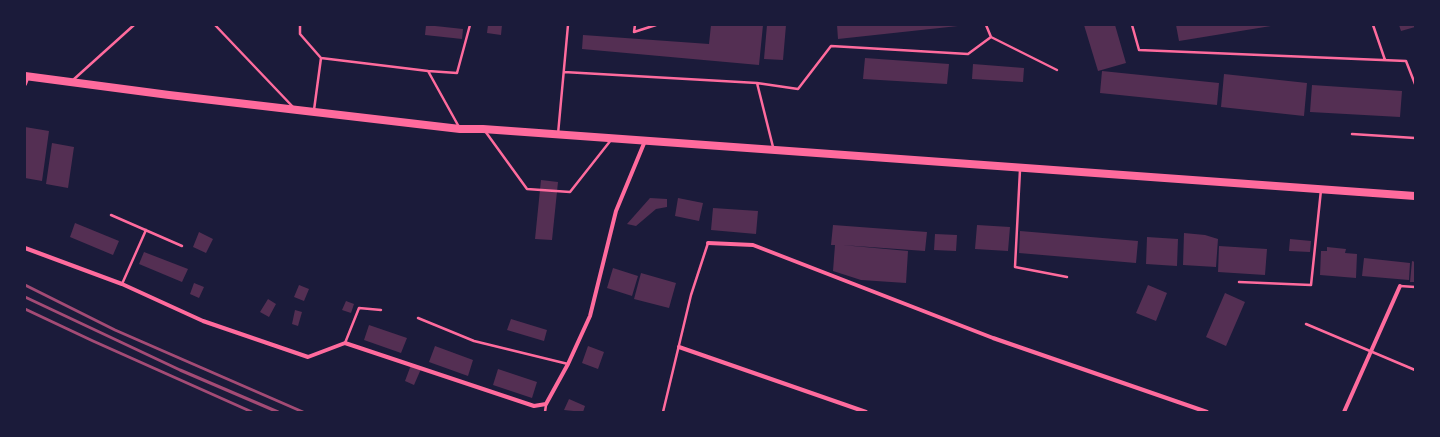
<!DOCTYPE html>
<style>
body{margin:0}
#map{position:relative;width:1440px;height:437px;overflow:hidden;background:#1b1b3a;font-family:"Open Sans",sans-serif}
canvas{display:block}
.frame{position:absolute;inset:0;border:26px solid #1b1b3a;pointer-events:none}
</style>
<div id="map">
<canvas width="1440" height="437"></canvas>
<div class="frame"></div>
</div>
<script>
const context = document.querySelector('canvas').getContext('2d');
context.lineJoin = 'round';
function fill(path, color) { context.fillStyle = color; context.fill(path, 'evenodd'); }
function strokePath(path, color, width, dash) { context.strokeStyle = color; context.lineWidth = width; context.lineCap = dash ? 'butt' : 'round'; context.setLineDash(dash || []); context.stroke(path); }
const building = new Path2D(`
 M426 25 463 29 462 39 425 35Z
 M488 25H502L501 35 487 33Z
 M711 25H763L759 65 582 49 583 35 709 44Z
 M767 25H786L783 60 764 59Z
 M837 25H958V26L838 39Z
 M1084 25H1115L1126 63 1098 71Z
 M1176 25H1271V26L1179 41Z
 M1399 25H1415V27L1401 31Z
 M865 58 949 64 947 84 863 79Z
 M973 64 1024 68 1023 82 972 79Z
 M1102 71 1219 83 1217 105 1100 93Z
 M1224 74 1307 83 1304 116 1221 107Z
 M1312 85 1402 91 1400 117 1310 112Z
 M25 127 49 131 42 181 25 178Z
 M52 143 74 147 68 188 46 184Z
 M541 180 558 182 552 240 535 239Z
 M650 198 667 199V207L656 209 636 226 627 224Z
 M678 198 703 203 699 221 675 216Z
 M713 208 758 211 756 234 711 230Z
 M75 223 119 241 113 255 70 237Z
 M833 225 927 232 925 251 842 245 908 251 906 283 861 280 833 271 835 245H831Z
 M977 225 1010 227 1008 251 975 249Z
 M1020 231 1138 241 1136 263 1019 253Z
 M199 232 213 239 206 253 193 247Z
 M1184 233 1205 235 1218 239 1216 267 1183 265Z
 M935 234 957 235 956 251 934 250Z
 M1147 237 1178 239 1177 266 1146 264Z
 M1290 239 1311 241 1310 252 1289 251Z
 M1219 246 1267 249 1265 275 1218 272Z
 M1327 247 1346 249 1345 253 1357 254 1356 278 1320 275 1321 251H1327Z
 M144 252 188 269 182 282 139 264Z
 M1364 258 1410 263 1409 280 1362 276Z
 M1412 261 1415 262V282H1410Z
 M613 268 638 276 632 296 607 288Z
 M641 273 676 283 669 308 634 299Z
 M194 283 204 287 199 298 190 294Z
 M299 285 309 289 304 301 294 297Z
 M1148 285 1167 293 1156 321 1136 313Z
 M1225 293 1245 302 1226 346 1206 337Z
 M268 299 276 304 269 317 260 312Z
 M346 301 354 304 351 313 342 310Z
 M295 310 302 312 298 326 292 324Z
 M511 319 547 330 544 341 507 330Z
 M369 325 407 338 401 353 364 340Z
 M435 346 473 360 468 376 429 362Z
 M588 346 604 352 598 369 582 363Z
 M411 365 421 369 414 385 405 381Z
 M498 369 537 382 532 398 493 385Z
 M569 399 585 406 583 412 564 410Z`);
const service = new Path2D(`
 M215 25 294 108
 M300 25V34L321 58
 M635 25 634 32 656 25
 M986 25 991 37 1057 70
 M1132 25 1139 50 1406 61 1415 84
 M1373 25 1385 60
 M428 71 457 73 470 25
 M564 72 757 83 773 147
 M73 80 134 25
 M757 83 798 89 831 46 968 54 991 37
 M314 110 321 58 428 71 459 127
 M485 131 527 189 570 192 611 140
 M558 134 568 25
 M1352 134 1415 138
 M1020 170 1015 267 1067 277
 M111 215 182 246
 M1239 282 1311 285 1321 190
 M122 284 146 230
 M1400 286 1415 287
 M418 318 474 341 568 364
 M1306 324 1415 370
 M345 343 359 308 381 310
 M545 412 546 405
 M663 412 691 295 708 243`);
const minor = new Path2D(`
 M25 84 28 76
 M708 243 753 245 993 338 1207 412
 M25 248 122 284 203 321 308 357 345 343 534 406 546 404 568 364 590 316 616 211 645 141
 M679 347 866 412
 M1344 412 1400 286`);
const primary = new Path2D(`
 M25 76 169 95 460 129H483L1415 196`);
const rail = new Path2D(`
 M25 285 115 330 303 412
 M25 297 180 370 278 412
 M25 309 93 341 252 412`);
fill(building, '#542f53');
strokePath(service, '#ff6b9d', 2.5);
strokePath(minor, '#ff6b9d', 4);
strokePath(primary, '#ff6b9d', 8);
strokePath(rail, '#a44b75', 3);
</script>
